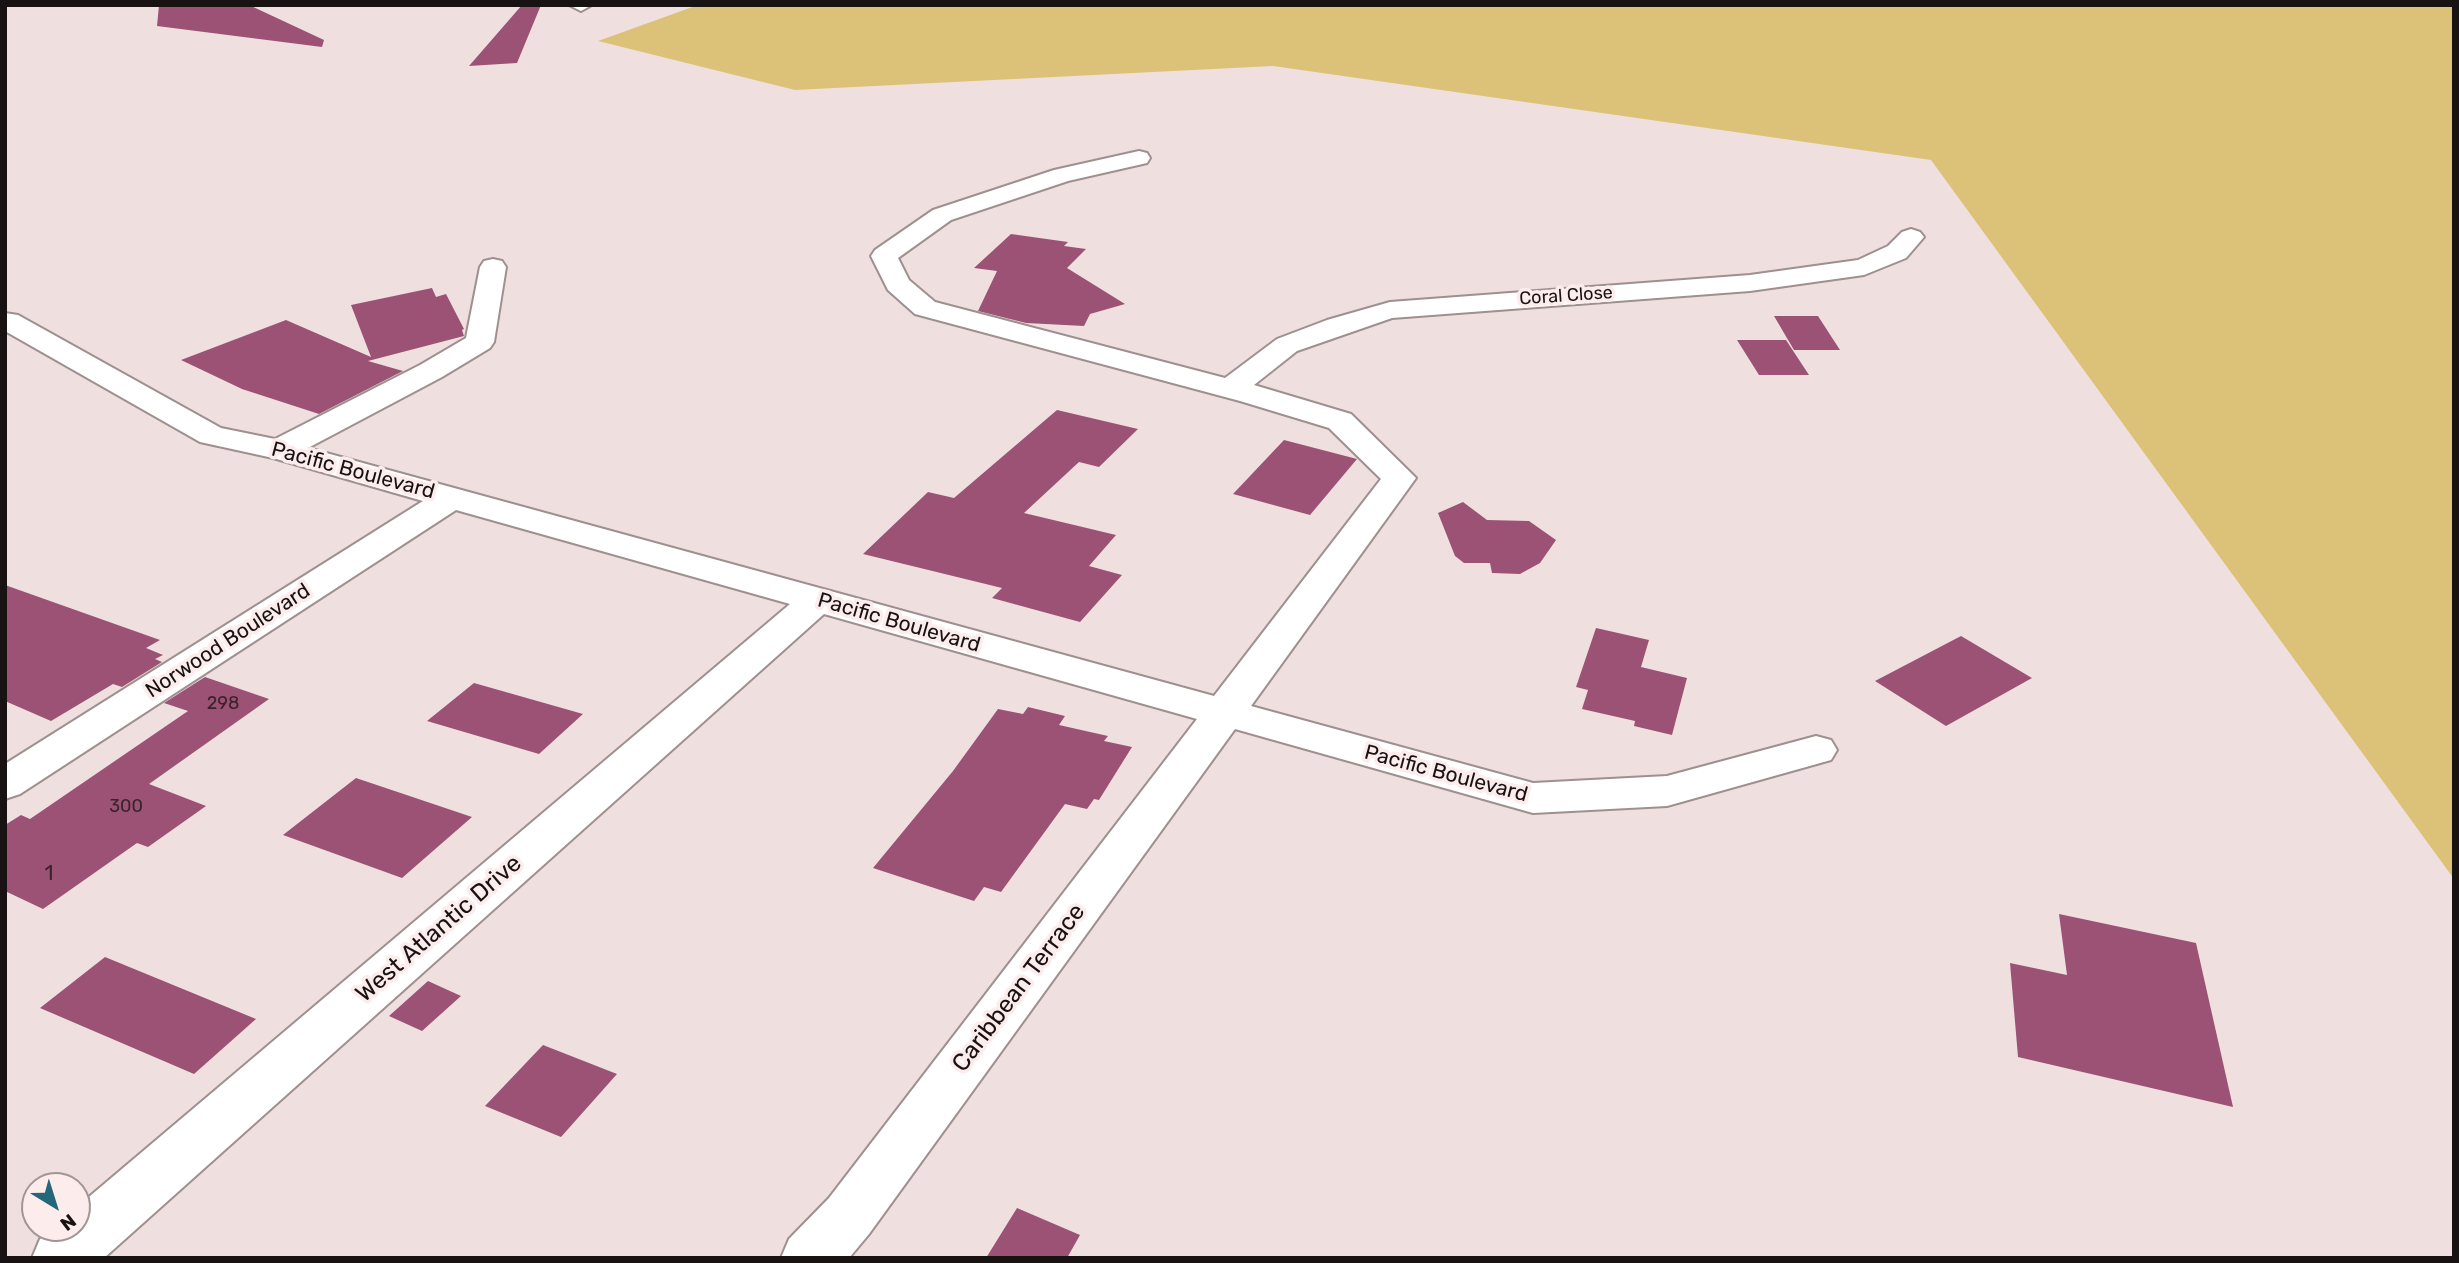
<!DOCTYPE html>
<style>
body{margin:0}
#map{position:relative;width:2459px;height:1263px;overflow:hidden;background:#efe0df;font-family:Rubik,sans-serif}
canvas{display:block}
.frame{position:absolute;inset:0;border:7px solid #181312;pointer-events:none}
.north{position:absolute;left:21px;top:1172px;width:70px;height:70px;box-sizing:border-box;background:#fcedec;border:2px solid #a19695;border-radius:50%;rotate:142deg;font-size:19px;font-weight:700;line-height:28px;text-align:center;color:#181312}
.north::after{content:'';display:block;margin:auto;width:24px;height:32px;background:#236779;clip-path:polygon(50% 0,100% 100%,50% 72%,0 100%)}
</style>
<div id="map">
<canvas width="2459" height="1263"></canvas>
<div class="frame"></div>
<div class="north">N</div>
</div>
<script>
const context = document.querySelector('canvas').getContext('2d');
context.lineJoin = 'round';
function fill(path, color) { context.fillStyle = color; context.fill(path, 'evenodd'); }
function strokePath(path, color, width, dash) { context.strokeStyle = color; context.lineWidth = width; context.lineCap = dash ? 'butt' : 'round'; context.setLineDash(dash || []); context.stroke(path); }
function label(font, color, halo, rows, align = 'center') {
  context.font = font + ' Rubik,sans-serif'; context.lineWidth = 7; context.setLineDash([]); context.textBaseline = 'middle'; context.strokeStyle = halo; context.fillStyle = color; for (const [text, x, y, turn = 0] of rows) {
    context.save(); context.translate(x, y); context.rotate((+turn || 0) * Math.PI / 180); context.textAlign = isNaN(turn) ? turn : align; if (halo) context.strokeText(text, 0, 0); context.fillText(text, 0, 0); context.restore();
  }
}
const green = new Path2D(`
 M698 5H2454V879L1931 160 1273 66 795 90 598 41Z`);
const building = new Path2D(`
 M159 5H249L324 40 322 47 157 26Z
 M522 5H541L517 63 469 66Z
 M1011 234 1068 242 1064 246 1086 249 1067 268 1125 304 1090 314 1084 326 1026 323 978 311 997 271 974 268Z
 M432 288 436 297 446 294 464 329 462 330 464 336 368 361 403 371 319 414 242 389 181 360 286 320 371 357 351 305Z
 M1774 316H1818L1840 350H1794Z
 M1737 340H1786L1809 375H1759Z
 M1057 410 1138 429 1099 467 1079 462 1024 513 1116 535 1089 566 1122 575 1080 622 992 598 1002 588 863 554 928 492 954 498Z
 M1284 440 1357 459 1310 515 1233 494Z
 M1463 502 1487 520 1529 521 1556 540 1540 563 1520 574 1492 573 1490 563H1464L1455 556 1438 513Z
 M5 585 160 640 146 648 163 655 155 659 162 662 122 687 113 684 51 721 5 701Z
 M1596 628 1649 640 1641 667 1687 678 1672 735 1634 726 1635 721 1582 709 1588 690 1576 687Z
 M1961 636 2032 678 1946 726 1875 681Z
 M205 677 269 699 149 784 206 806 148 847 137 843 43 909 5 891V825L21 815 30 819 188 711 164 703Z
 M474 683 583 714 539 754 427 721Z
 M1028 707 1065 716 1059 725 1108 736 1104 741 1132 747 1099 800 1094 799 1087 809 1065 804 1001 892 984 887 974 901 873 868 953 771 998 709 1023 714Z
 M356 778 472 817 402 878 283 835Z
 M2059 914 2196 943 2233 1107 2018 1057 2010 963 2067 975Z
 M105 957 256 1019 194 1074 40 1008Z
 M428 981 461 996 422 1031 389 1016Z
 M543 1045 617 1074 561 1137 485 1106Z
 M1017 1208 1080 1235 1067 1258H986Z`);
const street = new Path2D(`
 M569 5H589L590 6 581 11Z
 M1139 151 1147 153 1150 158 1147 163 1068 181 951 220 898 258 909 280 935 302 1225 378 1277 339 1327 320 1390 302 1750 275 1858 260 1888 246 1902 232 1911 229 1920 232 1924 237 1906 258 1864 275 1750 291 1392 318 1297 351 1254 385 1351 414 1416 478 1251 706 1533 783 1667 776 1816 736 1831 740 1837 750 1831 760 1667 806 1533 813 1235 729 869 1234 849 1258H781L789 1239 829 1198 1197 719 824 614 104 1258H32L40 1239 53 1228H77V1207L790 604 456 510 20 794 5 799V764L423 501 273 458 200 442 5 331V313L18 315 221 428 275 439 420 365 466 338 480 267 484 261 493 259 502 261 506 267 494 342 490 348 442 377 308 448 1214 696 1381 479 1329 428 1240 401 915 314 888 290 871 256 875 250 933 210 1054 170Z`);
const farStreetnames = [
 ["Coral Close",1566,296,-4]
];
const numberNames = [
 ["298",223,704],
 ["300",126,807]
];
const streetNames = [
 ["Pacific Boulevard",353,471,15],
 ["Pacific Boulevard",899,623,16],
 ["Norwood Boulevard",228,641,-33],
 ["Pacific Boulevard",1446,774,15]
];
const nearNumbernames = [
 ["1",49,874]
];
const nearStreetnames = [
 ["West Atlantic Drive",439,929,-41],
 ["Caribbean Terrace",1019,988,-53]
];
fill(green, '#dcc278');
fill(building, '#9c5275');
strokePath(street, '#9e908f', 4);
fill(street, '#fff');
label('18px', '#181312', '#fcedec', farStreetnames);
label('18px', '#39232b', null, numberNames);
label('21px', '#181312', '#fcedec', streetNames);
label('21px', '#39232b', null, nearNumbernames);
label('24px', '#181312', '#fcedec', nearStreetnames);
</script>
